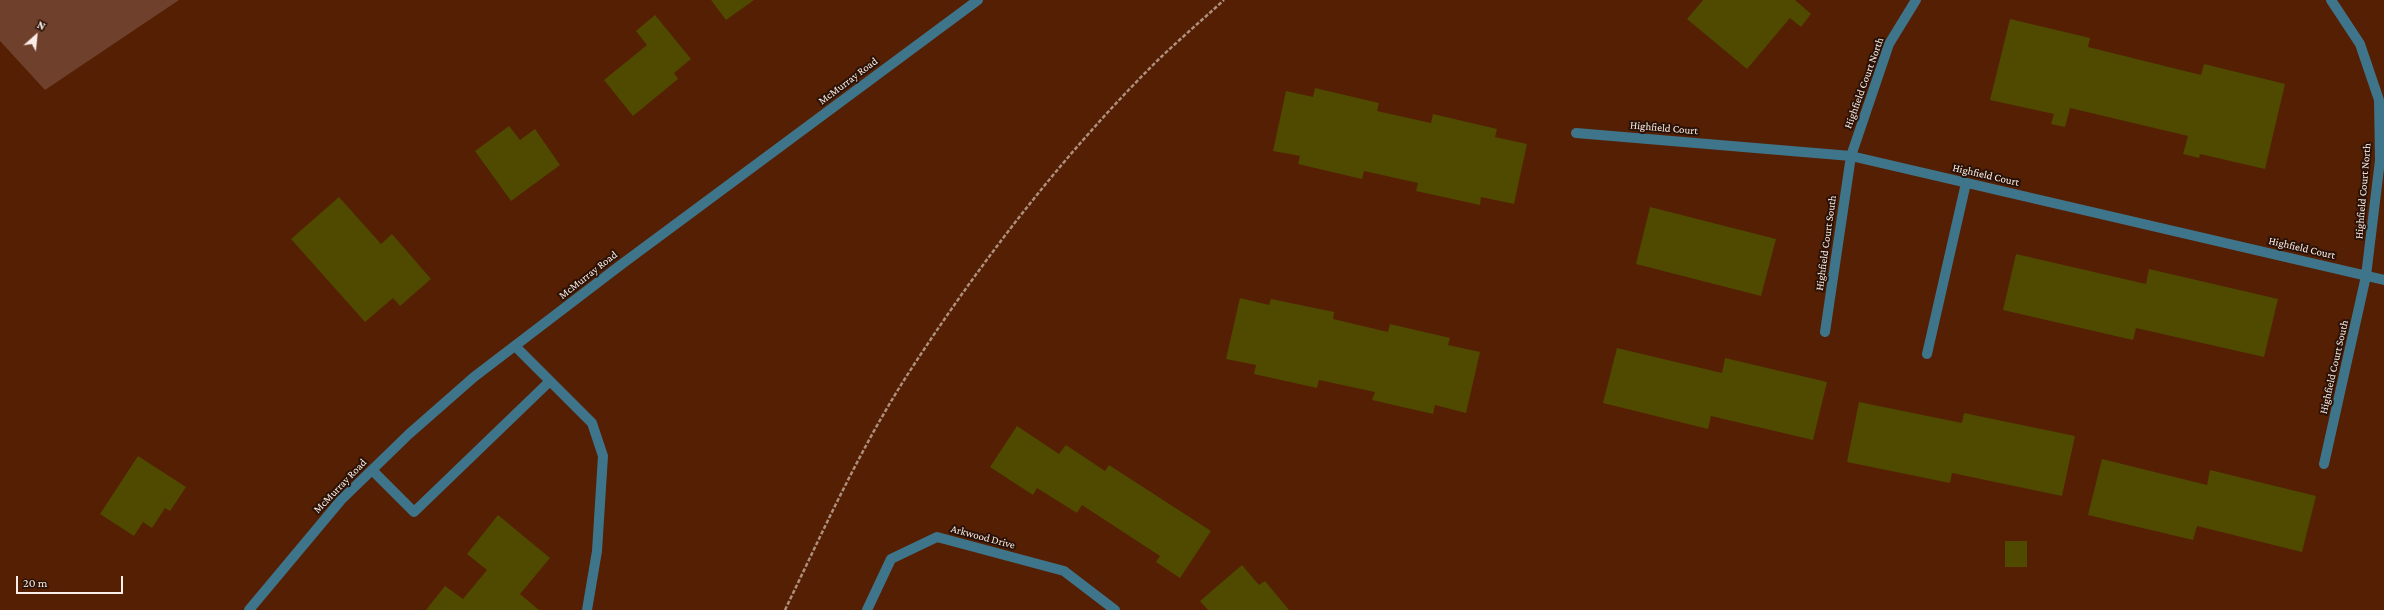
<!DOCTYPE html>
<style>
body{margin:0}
#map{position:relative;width:2384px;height:610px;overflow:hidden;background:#541f02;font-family:"Crimson Pro",serif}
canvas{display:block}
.north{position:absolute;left:16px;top:16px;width:40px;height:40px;-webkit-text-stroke:3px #2a1207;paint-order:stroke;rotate:27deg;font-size:11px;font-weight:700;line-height:16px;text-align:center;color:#fbede7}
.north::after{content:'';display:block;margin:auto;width:14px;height:18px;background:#fbede7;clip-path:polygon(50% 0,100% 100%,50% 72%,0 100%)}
.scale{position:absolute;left:16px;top:576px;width:107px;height:18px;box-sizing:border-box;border:2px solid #fbede7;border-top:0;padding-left:5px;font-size:12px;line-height:14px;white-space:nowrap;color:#fbede7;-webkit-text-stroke:3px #2a1207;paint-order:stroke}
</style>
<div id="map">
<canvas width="2384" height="610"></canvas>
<div class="north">N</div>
<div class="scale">20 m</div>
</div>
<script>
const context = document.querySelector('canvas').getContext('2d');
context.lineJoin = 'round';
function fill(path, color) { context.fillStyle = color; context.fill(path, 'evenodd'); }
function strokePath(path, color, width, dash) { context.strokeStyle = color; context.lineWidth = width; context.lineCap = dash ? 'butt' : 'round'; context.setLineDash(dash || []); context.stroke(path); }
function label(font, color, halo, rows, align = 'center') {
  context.font = font + ' "Crimson Pro",serif'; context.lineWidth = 4; context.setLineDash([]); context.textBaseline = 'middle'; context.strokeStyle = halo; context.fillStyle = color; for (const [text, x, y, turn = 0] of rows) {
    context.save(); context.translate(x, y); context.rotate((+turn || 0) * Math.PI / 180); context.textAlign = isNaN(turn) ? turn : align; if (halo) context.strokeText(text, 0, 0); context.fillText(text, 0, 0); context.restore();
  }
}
const green = new Path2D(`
 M0 0H179L45 90 0 41Z`);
const building = new Path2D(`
 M711 0H754L726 20Z
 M1703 0H1795L1811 14 1801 27 1790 18 1747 69 1687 19Z
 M655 15 691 59 674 73 678 79 633 116 604 80 647 45 636 31Z
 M2010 19 2090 38 2088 47 2201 75 2204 64 2285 84 2265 169 2200 154 2199 158 2183 154 2188 136 2070 108 2065 127 2051 124 2054 114 1990 100Z
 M1315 88 1379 103 1377 111 1431 123 1433 114 1497 129 1495 137 1527 144 1514 204 1481 197 1480 205 1416 191 1418 183 1364 171 1362 179 1298 164 1300 156 1273 151 1286 91 1313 97Z
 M509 126 520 140 535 129 560 165 511 201 475 151Z
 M339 197 381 244 392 234 431 279 400 306 393 298 365 322 291 239Z
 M1650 207 1776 239 1761 296 1636 264Z
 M2016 254 2146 284 2149 269 2278 299 2264 357 2136 328 2133 340 2003 310Z
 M1240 298 1269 305 1271 299 1334 312 1333 319 1388 332 1390 324 1450 338 1448 345 1480 352 1466 413 1435 405 1433 414 1372 400 1375 392 1319 380 1317 388 1254 374 1256 365 1226 359Z
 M1617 348 1722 373 1725 358 1827 382 1813 440 1711 416 1708 429 1603 403Z
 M1859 402 1962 423 1964 413 2075 436 2062 496 1952 473 1950 483 1847 462Z
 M1017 426 1059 454 1066 445 1105 471 1109 465 1211 531 1180 578 1156 562 1160 556 1082 505 1077 513 1037 488 1033 495 990 467Z
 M138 456 186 487 170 511 165 508 152 528 143 522 134 536 100 514Z
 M2102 459 2207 485 2210 470 2316 496 2302 552 2197 526 2193 540 2088 515Z
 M498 515 550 558 520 594 539 610H426L445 586 463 599 487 570 467 554Z
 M2005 541H2027V567H2005Z
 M1242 565 1259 585 1265 581 1289 610H1208L1200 601Z`);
const path = new Path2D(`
 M785 610C823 531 859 451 906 377 978 265 1064 153 1159 59 1180 39 1202 20 1224 0`);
const minor = new Path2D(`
 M1576 133 1851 156 2384 280
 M1825 332 1851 156 1889 44 1916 0
 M515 346 592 423 603 456 597 551 587 610
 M1927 354 1966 183
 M2324 464 2366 276 2380 160 2379 100 2360 44 2331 0
 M372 470 414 512 550 381
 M249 610 341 500 409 434 474 377 622 264 978 0
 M867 610 891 559 937 537 1064 571 1115 610`);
const streetNames = [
 ["McMurray Road",848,81,-37],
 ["Highfield Court North",1864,83,-70],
 ["Highfield Court",1664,128,5],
 ["Highfield Court",1986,175,13],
 ["Highfield Court North",2363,191,-85],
 ["Highfield Court South",1826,243,-82],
 ["Highfield Court",2302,248,13],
 ["McMurray Road",588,275,-38],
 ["Highfield Court South",2334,367,-77],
 ["McMurray Road",340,486,-46],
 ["Arkwood Drive",983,537,15]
];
fill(green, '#6f402b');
fill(building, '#4f4a00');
strokePath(path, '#ae8e7d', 2.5, [4, 2]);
strokePath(minor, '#3f758a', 10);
label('11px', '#fbede7', '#2a1207', streetNames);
</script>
